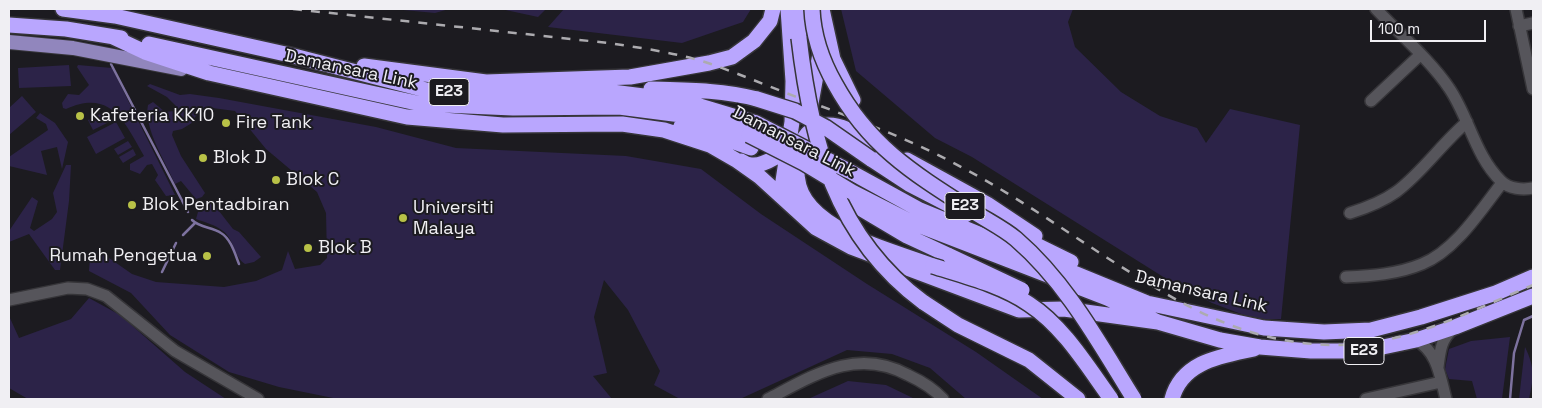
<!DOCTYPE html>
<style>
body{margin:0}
#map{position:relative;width:1542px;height:408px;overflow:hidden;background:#1c1b20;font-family:"Space Grotesk",sans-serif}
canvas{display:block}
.frame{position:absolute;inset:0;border:10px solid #f0eff3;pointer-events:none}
.scale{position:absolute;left:1370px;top:20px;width:116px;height:22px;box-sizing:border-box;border:2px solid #f0eff3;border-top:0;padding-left:6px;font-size:15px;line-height:18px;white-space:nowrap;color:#f0eff3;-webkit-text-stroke:4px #1c1b20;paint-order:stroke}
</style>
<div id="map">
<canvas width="1542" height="408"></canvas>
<div class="frame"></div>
<div class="scale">100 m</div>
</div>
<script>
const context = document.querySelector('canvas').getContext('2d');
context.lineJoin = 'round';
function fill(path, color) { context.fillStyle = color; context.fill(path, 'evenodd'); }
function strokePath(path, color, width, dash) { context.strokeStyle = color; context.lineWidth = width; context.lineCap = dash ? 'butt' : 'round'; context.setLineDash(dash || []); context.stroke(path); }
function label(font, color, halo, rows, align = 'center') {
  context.font = font + ' "Space Grotesk",sans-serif'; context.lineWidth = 4; context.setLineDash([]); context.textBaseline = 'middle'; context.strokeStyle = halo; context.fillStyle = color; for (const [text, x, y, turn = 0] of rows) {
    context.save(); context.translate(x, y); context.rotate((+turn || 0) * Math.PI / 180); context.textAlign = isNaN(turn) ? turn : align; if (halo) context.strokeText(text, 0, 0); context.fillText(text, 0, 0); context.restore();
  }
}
const green = new Path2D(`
 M393 9H449L435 13Z
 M501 9H546L538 17Z
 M564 9H751L743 22 682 43 548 27Z
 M841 9H1073L1068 22 1075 47 1121 92 1160 116 1197 128 1206 143 1230 109 1300 125 1281 319H1264L1244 315 1212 303 1173 283 972 157 935 138 856 71Z
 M69 65 71 86 19 88 18 68Z
 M78 65 112 68 175 195 166 196 155 180 158 175 152 164 147 165 140 174 130 170V164L144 156C124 121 111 89 66 109L63 108 62 103 68 94 79 95 89 85 77 67Z
 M150 84 180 95 190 94 219 98 376 127 456 148 626 156 701 169 761 214 867 284 976 352 1043 399H966L930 368 892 354 847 350 740 399H680L654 385 660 371 628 310 604 280 594 317 607 373 593 376 612 399H338L279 387 229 372 170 335 131 293 89 271C90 261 89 253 99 251L132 274 156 282 224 287 256 281 282 270 288 251 295 269 320 265 327 258 326 213 317 192 266 149 235 111 205 107 195 117V121L182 129 173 131 172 135 181 156 205 193 202 197 196 199 181 181 175 184C166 163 143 127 148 105L153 102 165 112 174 111 177 107 167 97 147 86Z
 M22 96 36 112 9 135V108Z
 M107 111 111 121 93 130 88 120Z
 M40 113 55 123 68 142 62 169 57 147 41 151 47 175 9 166V157L48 130 46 124 36 118Z
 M116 122 125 138 96 154 87 137Z
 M128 141 132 147 118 155 114 149Z
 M133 149 136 155 123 163 119 157Z
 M66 165H71L69 201 60 270H55L29 234 9 242V231L32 197 38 201 30 228 34 231 52 219 57 212 53 193Z
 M212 202 233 229 239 232 261 257 254 262 245 264C234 257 234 239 223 231 216 225 204 222 196 219L198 212Z
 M89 298 120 315 185 372 226 399H28L9 388V316L19 338 71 319Z
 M1510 337 1502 399H1477L1472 381 1449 379 1445 369 1449 349 1471 341Z
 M1525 347C1535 368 1534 377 1529 399H1519Z
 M848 381 886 385 915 399H808Z`);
const stream = new Path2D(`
 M111 64 188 212
 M192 220C200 228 212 227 221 233 231 239 235 254 239 264
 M183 235 195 223
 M162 272 176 243
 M1510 399 1514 353 1524 320 1533 316`);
const minor = new Path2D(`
 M1376 9C1398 32 1432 62 1449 88 1469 117 1475 156 1501 181 1509 189 1523 190 1533 188
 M1516 9 1533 89
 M1519 26 1533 23
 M1371 101 1420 55
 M1350 213C1366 208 1382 202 1396 192 1422 173 1442 143 1467 122
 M1346 277C1371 276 1398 274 1422 264 1455 251 1481 210 1502 183
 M9 300 68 288 87 289 106 296 175 351 258 399
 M1416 340C1438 352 1440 377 1446 399
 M1438 367C1440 351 1441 339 1453 329
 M768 399C814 375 857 347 908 375 921 381 933 388 943 399
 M1366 399 1441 382`);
const major = new Path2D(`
 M9 42 73 48 181 69`);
const highway = new Path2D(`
 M63 9 115 16 290 55 430 91 509 95 612 92 683 101 756 123
 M788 9 793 81 792 122 783 181 792 203
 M799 9V38
 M822 9 833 59 853 100
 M9 25 66 29 121 38
 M113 37 145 52 209 73 407 117 503 125 622 124 664 130 710 145 736 160 760 177 816 228 851 247 1019 310 1064 309 1158 322
 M149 44 421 104 513 108 619 107 689 116 749 135
 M364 66 486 82 630 77 709 63 732 57 754 41 770 21 773 9
 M651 89C687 90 722 90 757 99
 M810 109 821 48
 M681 126 709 133 751 148
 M886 153C867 142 844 120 820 126 797 132 794 167 799 186 802 197 810 207 818 214 849 241 896 252 933 266
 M871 159 909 184 967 214
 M907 160 987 204 1035 236
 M741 161C744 163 749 165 752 165 764 166 785 153 790 144
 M847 170 920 210 1147 303 1264 328 1324 332 1371 330 1421 317 1496 293 1533 277
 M852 192 913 223 1107 298 1158 322 1220 340 1260 347 1311 351H1364L1416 340 1455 327 1533 296
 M838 195 907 236 950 256
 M1018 236 1071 262
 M923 302 958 325 1029 360 1078 399
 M1172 399C1182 361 1222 356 1254 349`);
const rail = new Path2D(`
 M293 9 608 43C642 48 678 53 711 64 745 76 777 90 810 102 863 122 914 141 963 168 1014 195 1061 228 1109 259 1185 307 1248 346 1342 345 1409 344 1473 310 1533 285`);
const highwayBridge = new Path2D(`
 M812 9C813 35 822 61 835 84 869 146 913 173 971 210 986 220 1003 228 1016 239 1067 283 1099 343 1134 399
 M799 38C811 141 835 237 923 302
 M757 99 795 111 825 127 871 159
 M756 123 847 170
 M749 135 804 163 852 192
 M950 256 1022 290
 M933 266C965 276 1001 285 1029 304 1064 327 1087 366 1111 399`);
const markers = [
 [80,116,5,"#b8c147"],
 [226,123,5,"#b8c147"],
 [203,158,5,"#b8c147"],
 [276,180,5,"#b8c147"],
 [132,205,5,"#b8c147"],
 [403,218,5,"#b8c147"],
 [308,248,5,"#b8c147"],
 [207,256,5,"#b8c147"]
];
const shields = [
 [449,92,40],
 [965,206,40],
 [1364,351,40]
];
const shieldNames = [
 ["E23",449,92],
 ["E23",965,206],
 ["E23",1364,351]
];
const streetNames = [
 ["Damansara Link",351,70,12],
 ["Damansara Link",794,142,27],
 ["Damansara Link",1201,292,13]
];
const poiNames = [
 ["Kafeteria KK10",90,116],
 ["Fire Tank",236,123],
 ["Blok D",213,158],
 ["Blok C",286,180],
 ["Blok Pentadbiran",142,205],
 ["Universiti",413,208],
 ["Malaya",413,229],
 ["Blok B",318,248],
 ["Rumah Pengetua",197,256,"right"]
];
fill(green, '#2c2348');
strokePath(stream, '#7d729f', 2.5);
strokePath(minor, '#363539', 14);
strokePath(major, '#363539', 16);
strokePath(highway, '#363539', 18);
strokePath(minor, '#56555b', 11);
strokePath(major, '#9186bd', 14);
strokePath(highway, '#b9a6fe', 15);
strokePath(rail, '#acabaf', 2.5, [9, 9]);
strokePath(highwayBridge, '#363539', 18, []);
strokePath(highwayBridge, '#b9a6fe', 15);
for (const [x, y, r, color] of markers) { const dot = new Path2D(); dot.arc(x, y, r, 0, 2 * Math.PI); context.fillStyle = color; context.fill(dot); strokePath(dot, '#1c1b20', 2); }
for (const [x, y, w] of shields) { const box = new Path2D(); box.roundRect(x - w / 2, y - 13.5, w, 27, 4); context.fillStyle = '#1c1b20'; context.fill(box); strokePath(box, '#f0eff3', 1); }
label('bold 16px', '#f0eff3', null, shieldNames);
label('18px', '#f0eff3', '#1c1b20', streetNames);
label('18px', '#f0eff3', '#1c1b20', poiNames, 'left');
</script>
